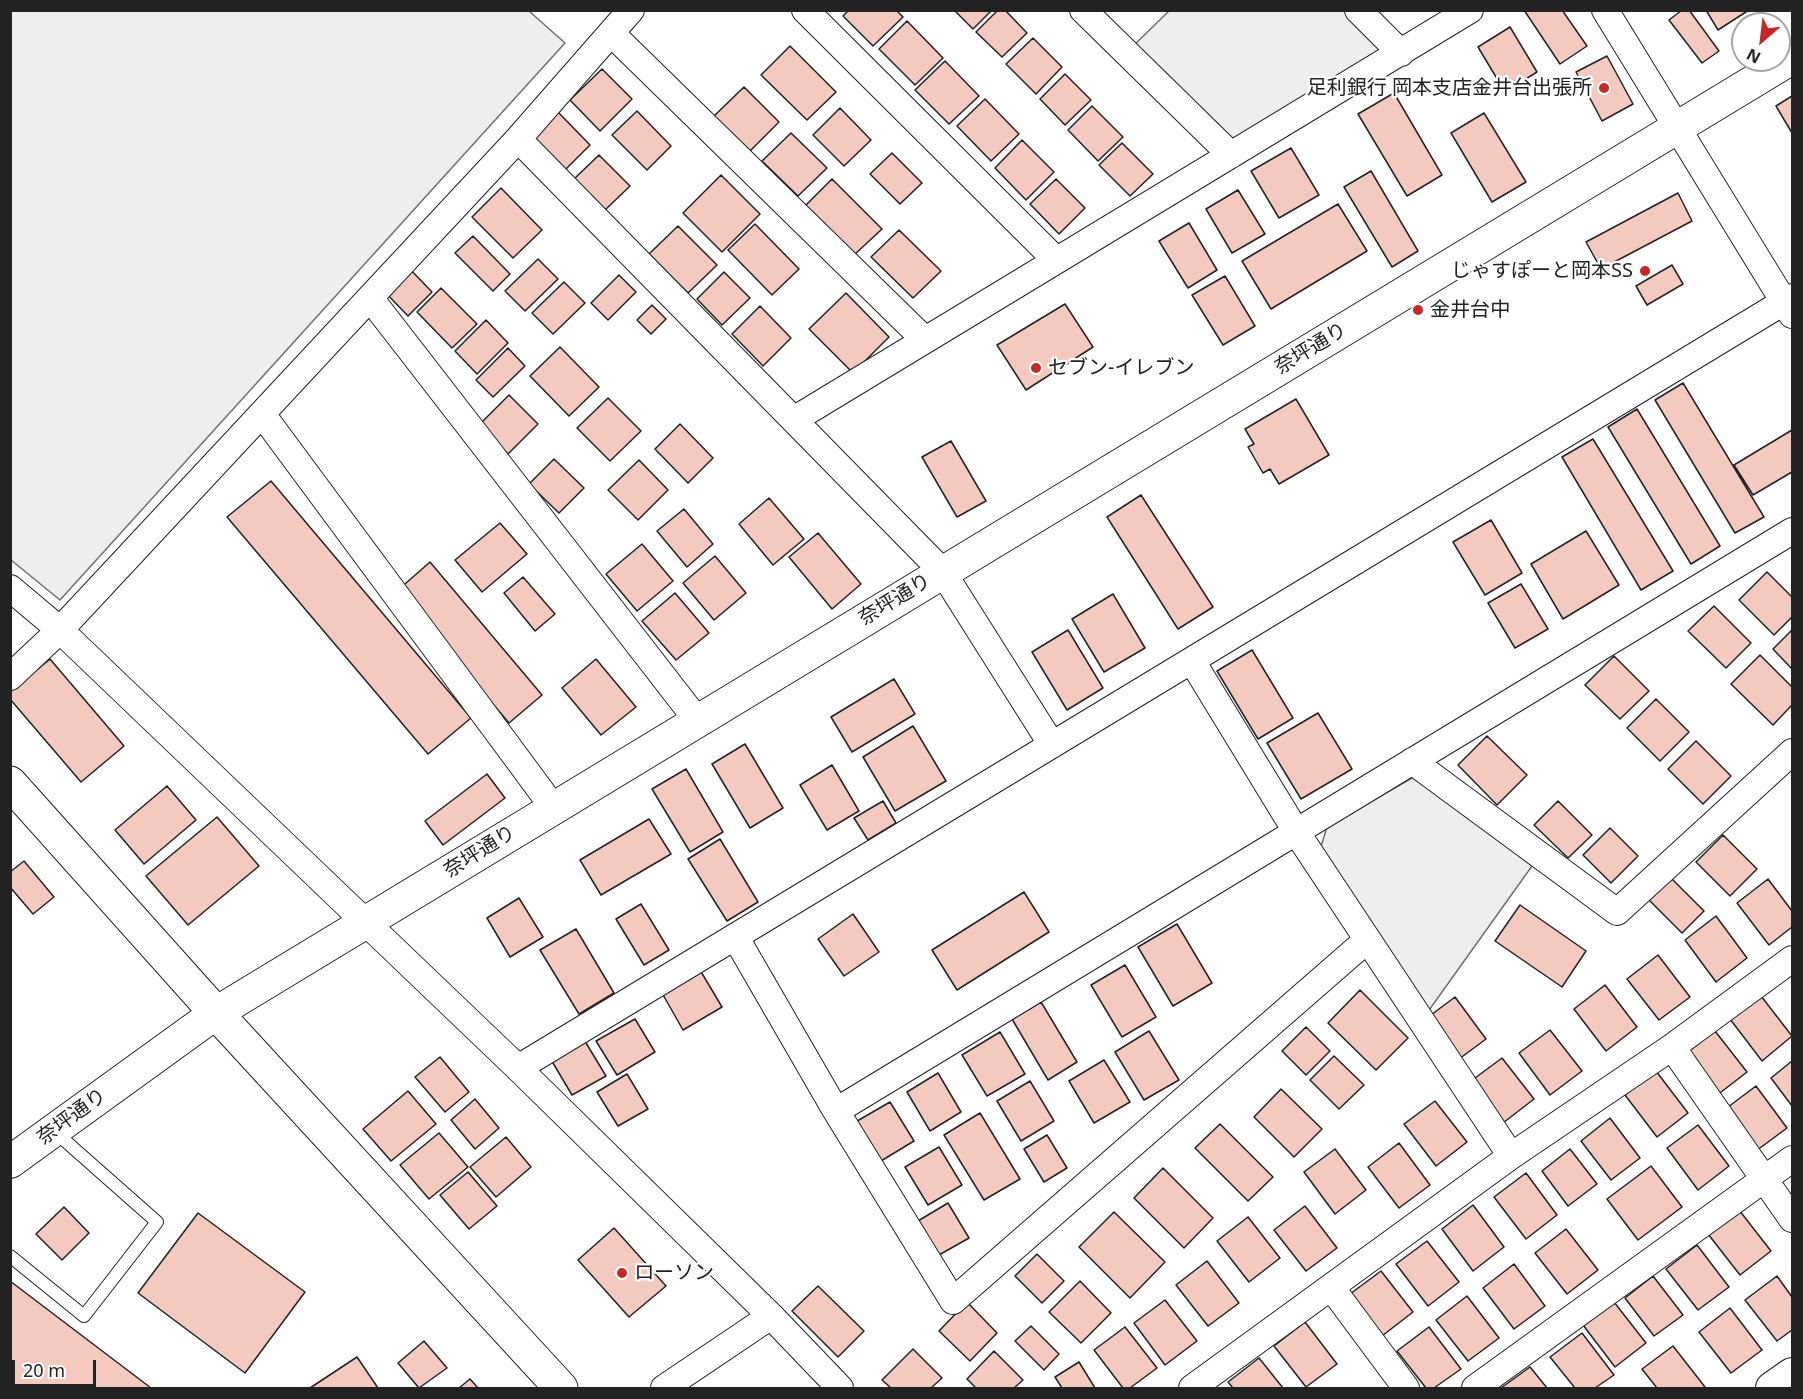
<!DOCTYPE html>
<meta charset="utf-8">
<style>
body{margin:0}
#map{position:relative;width:1803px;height:1399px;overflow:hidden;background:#fff;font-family:"Noto Sans",sans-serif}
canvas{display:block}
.frame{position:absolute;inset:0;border:12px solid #222;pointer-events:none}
.north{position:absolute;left:1731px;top:12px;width:60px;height:60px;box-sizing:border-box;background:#fff;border:2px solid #a7a7a7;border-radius:50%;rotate:208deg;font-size:16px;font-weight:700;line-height:24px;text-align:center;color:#222}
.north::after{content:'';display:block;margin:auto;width:21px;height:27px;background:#c62828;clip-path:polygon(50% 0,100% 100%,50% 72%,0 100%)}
.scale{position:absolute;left:12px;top:1360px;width:84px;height:27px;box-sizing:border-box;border:3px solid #222;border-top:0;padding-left:8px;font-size:18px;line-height:21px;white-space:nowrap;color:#222;-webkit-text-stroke:4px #fff;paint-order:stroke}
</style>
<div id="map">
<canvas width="1803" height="1399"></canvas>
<div class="frame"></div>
<div class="north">N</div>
<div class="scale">20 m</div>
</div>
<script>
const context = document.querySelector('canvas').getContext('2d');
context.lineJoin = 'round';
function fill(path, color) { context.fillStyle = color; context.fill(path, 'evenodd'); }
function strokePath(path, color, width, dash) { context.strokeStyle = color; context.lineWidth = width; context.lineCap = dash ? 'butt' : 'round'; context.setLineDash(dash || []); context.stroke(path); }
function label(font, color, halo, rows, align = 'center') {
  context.font = font + ' "Noto Sans","Noto Sans JP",sans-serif'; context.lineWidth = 4.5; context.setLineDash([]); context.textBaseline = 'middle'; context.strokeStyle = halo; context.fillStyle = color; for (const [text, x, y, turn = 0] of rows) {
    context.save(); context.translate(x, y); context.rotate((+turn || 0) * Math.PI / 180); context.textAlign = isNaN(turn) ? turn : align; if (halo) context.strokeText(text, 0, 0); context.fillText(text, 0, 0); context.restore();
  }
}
const green = new Path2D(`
 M1344 10 1385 51 1233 144 1132 47 1169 11Z
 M10 11H529L565 43 60 600 11 560Z
 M1417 775 1532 866 1427 1013 1320 850 1327 827Z`);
const building = new Path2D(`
 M849 10H896L903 17 873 46 843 16Z
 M954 10H992L973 29Z
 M998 10H1005L1027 33 1002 57 976 32Z
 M1524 10H1562L1587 46 1560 64Z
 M1682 10H1689L1719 51 1702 63 1669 20Z
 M1706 10H1749L1718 30Z
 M907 21 943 58 915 85 879 49Z
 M1510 27 1537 72 1505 92 1478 47Z
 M1033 38 1062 67 1036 94 1006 64Z
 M790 46 836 92 807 120 761 75Z
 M1607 56 1633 104 1602 121 1576 72Z
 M945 61 979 96 949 124 915 90Z
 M602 69 632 99 600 131 570 100Z
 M1065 74 1091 100 1065 125 1040 99Z
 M744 87 779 122 748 153 713 117Z
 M1394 93 1442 175 1407 196 1358 114Z
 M1792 96V133L1776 106Z
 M985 99 1019 134 991 161 957 126Z
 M1092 106 1123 137 1098 161 1068 130Z
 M840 108 871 140 844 166 813 135Z
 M557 111 590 145 564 171 531 138Z
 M637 111 671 146 647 170 612 135Z
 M1484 113 1526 182 1492 202 1451 133Z
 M791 133 827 168 798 196 762 161Z
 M1022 140 1054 172 1026 200 995 168Z
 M1122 143 1153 174 1130 196 1099 165Z
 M1291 148 1319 195 1279 218 1251 171Z
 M892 153 922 183 900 204 870 174Z
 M599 155 630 186 604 211 574 179Z
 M1371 171 1418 251 1392 267 1344 187Z
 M721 175 760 214 722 252 683 213Z
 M832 179 882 229 853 256 804 207Z
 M1056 179 1085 208 1059 234 1030 204Z
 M501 188 542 230 513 258 472 217Z
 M1238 190 1265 234 1232 253 1206 209Z
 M1678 193 1692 221 1601 269 1586 242Z
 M1338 204 1367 251 1271 309 1242 261Z
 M1189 223 1217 270 1188 288 1159 241Z
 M755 224 799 269 772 295 728 250Z
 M678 226 717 265 688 293 649 254Z
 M899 230 941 271 913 298 871 257Z
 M473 236 510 274 493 291 455 253Z
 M538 259 558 279 525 311 505 291Z
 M405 264 432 292 408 316 381 288Z
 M1672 265 1683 284 1647 305 1636 286Z
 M724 272 750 298 722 325 697 299Z
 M619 275 636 292 608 320 591 303Z
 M1225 276 1255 326 1223 345 1192 295Z
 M564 282 585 303 553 334 532 313Z
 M441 288 477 324 452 348 417 312Z
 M846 293 889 337 853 373 809 329Z
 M1065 304 1093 347 1026 390 997 345Z
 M652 305 666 319 651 334 637 320Z
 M760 306 791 338 763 366 732 334Z
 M486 320 508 343 477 374 455 351Z
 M560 347 599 387 569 416 530 376Z
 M508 348 525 366 493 397 476 380Z
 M1683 383 1764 517 1735 533 1655 400Z
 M509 395 538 424 508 454 479 425Z
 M608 398 641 431 610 461 577 428Z
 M1296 399 1329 455 1279 484 1270 469 1263 473 1248 447 1254 444 1245 429Z
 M1637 409 1720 546 1691 564 1608 427Z
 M680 424 713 458 688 483 655 449Z
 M1792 430V472L1753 495 1734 465Z
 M1593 439 1673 571 1641 590 1562 457Z
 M951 441 986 501 957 517 922 457Z
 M554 459 584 488 559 513 529 484Z
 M639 460 668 490 638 520 608 490Z
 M271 481 471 718 428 754 227 517Z
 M1141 495 1213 607 1178 629 1107 517Z
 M769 498 804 539 773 565 739 524Z
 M684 509 713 544 687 567 657 531Z
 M1491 520 1522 573 1485 595 1453 542Z
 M500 523 527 554 482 592 455 560Z
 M1586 531 1619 585 1563 619 1531 564Z
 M818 533 861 584 832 609 789 557Z
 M642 544 673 581 637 611 606 574Z
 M715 556 746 593 714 620 683 583Z
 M430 562 542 695 509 723 397 591Z
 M1767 572 1792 597V617L1774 635 1739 600Z
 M523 577 555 614 535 631 504 593Z
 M1521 584 1548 629 1515 648 1488 603Z
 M675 593 709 633 676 660 642 621Z
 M1113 594 1145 648 1104 672 1072 619Z
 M1714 606 1751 643 1726 668 1688 631Z
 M1068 630 1103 688 1067 710 1032 652Z
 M1792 630V669L1773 649Z
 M1252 650 1293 718 1258 739 1217 671Z
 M1760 655 1792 687V705L1773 725 1731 684Z
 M1614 656 1649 691 1620 719 1585 685Z
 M50 659 124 746 81 782 10 699V692Z
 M596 659 636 707 601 735 562 688Z
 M894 679 915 714 852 752 831 717Z
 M1656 699 1689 732 1660 761 1627 728Z
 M1318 713 1352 769 1301 799 1267 743Z
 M913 726 946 781 895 811 863 757Z
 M1487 736 1527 775 1497 805 1458 765Z
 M1696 741 1731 776 1703 804 1668 769Z
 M745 744 783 808 750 828 712 764Z
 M832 765 859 811 827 830 800 785Z
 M686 769 723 832 690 852 652 789Z
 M487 774 505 798 443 845 425 821Z
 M167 786 196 820 144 864 115 830Z
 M883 801 896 823 868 840 854 818Z
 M1558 801 1592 835 1568 858 1534 825Z
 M217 817 259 866 188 925 146 876Z
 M649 819 671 854 601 895 580 860Z
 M1610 828 1638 856 1611 883 1583 855Z
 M1723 835 1757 869 1730 896 1696 862Z
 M720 839 758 902 727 921 688 859Z
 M24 861 54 897 33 914 10 887V872Z
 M1671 878 1704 911 1682 933 1649 900Z
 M1768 879 1792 911V927L1769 945 1737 903Z
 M1024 892 1049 932 957 990 932 950Z
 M519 898 543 937 510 957 487 918Z
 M641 904 669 950 644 965 616 919Z
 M1520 905 1586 951 1562 987 1495 941Z
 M853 914 879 952 844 976 818 939Z
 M1716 916 1747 958 1716 982 1685 940Z
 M1177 924 1212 983 1173 1006 1138 947Z
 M576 929 614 993 579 1014 540 950Z
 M1658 955 1690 997 1659 1020 1627 979Z
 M1125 965 1156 1017 1122 1037 1091 985Z
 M700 970 722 1007 683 1030 662 993Z
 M1605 985 1637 1027 1606 1051 1574 1009Z
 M1360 990 1408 1038 1376 1070 1328 1023Z
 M1761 996 1792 1036 1762 1061 1730 1019Z
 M1455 997 1486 1039 1455 1062 1423 1021Z
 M1041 1002 1077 1062 1048 1080 1012 1019Z
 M635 1019 655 1052 617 1075 596 1041Z
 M1306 1027 1330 1051 1306 1075 1282 1051Z
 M1550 1030 1582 1071 1550 1095 1519 1053Z
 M1149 1031 1179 1080 1144 1100 1115 1052Z
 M1715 1031 1747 1072 1716 1096 1684 1055Z
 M1000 1032 1025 1074 987 1096 962 1055Z
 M583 1038 606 1076 572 1095 550 1058Z
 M1334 1056 1364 1085 1339 1109 1310 1080Z
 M440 1057 469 1092 445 1112 415 1077Z
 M1502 1058 1534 1099 1503 1123 1471 1081Z
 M1104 1060 1130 1102 1094 1123 1069 1081Z
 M1792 1061V1106L1771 1078Z
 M1656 1071 1688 1113 1657 1137 1625 1095Z
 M938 1073 961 1112 930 1131 907 1092Z
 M627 1074 648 1109 618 1126 597 1092Z
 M1030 1081 1054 1121 1021 1141 997 1101Z
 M1756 1086 1787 1128 1756 1151 1724 1110Z
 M1281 1089 1322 1129 1294 1157 1254 1117Z
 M408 1091 436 1124 391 1161 363 1129Z
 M475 1099 499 1128 475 1149 451 1120Z
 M1435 1101 1467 1142 1436 1166 1404 1124Z
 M890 1102 914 1141 876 1164 852 1124Z
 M980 1113 1020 1179 984 1200 944 1135Z
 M1610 1118 1640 1158 1611 1180 1581 1141Z
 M1220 1124 1273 1177 1248 1201 1195 1148Z
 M1698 1125 1729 1166 1698 1190 1667 1148Z
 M439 1133 468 1167 429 1199 400 1165Z
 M1047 1135 1067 1168 1044 1182 1024 1149Z
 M506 1137 531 1167 496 1197 470 1167Z
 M1399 1143 1430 1185 1399 1208 1368 1167Z
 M939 1147 962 1185 928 1205 905 1167Z
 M1335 1149 1366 1190 1335 1214 1304 1172Z
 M1570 1149 1597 1184 1568 1206 1542 1171Z
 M1651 1166 1682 1207 1638 1240 1607 1199Z
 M1163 1168 1213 1218 1184 1248 1134 1198Z
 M468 1172 497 1206 469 1229 440 1195Z
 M1526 1173 1557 1215 1526 1239 1494 1197Z
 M948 1203 969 1238 939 1255 918 1221Z
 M1473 1205 1504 1247 1473 1271 1442 1229Z
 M1305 1206 1337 1248 1306 1271 1274 1230Z
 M64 1207 89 1233 62 1260 36 1234Z
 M1739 1210 1771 1251 1740 1275 1708 1234Z
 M1114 1212 1165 1262 1130 1298 1079 1247Z
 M198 1213 305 1292 245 1373 138 1293Z
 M1248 1217 1280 1258 1249 1282 1217 1241Z
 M614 1228 666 1286 629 1317 578 1260Z
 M1566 1229 1598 1270 1567 1294 1535 1253Z
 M1427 1241 1459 1282 1428 1306 1396 1264Z
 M1697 1245 1729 1287 1698 1310 1666 1269Z
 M1037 1254 1064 1281 1042 1303 1015 1276Z
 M1207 1261 1239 1303 1208 1326 1176 1285Z
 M1514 1264 1545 1306 1514 1329 1483 1288Z
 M1381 1271 1413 1312 1382 1336 1350 1294Z
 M1653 1276 1683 1315 1654 1336 1625 1298Z
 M1777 1276 1792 1297V1330L1777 1341 1745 1300Z
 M10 1281 151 1388H11Z
 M1080 1281 1111 1313 1081 1343 1049 1312Z
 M818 1286 864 1331 838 1357 792 1311Z
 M1467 1296 1499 1338 1468 1361 1436 1320Z
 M1165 1300 1197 1341 1165 1365 1134 1323Z
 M967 1302 997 1333 970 1361 939 1331Z
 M1614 1302 1646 1343 1615 1367 1583 1325Z
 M1730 1308 1762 1350 1731 1373 1699 1332Z
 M1305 1322 1337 1364 1306 1387 1274 1346Z
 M1031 1326 1059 1354 1044 1370 1015 1341Z
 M1125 1327 1157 1368 1130 1388H1123L1094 1350Z
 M1429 1327 1461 1369 1434 1388H1426L1397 1351Z
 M1582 1333 1614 1375 1595 1388H1575L1550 1357Z
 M424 1341 447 1368 419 1388 398 1363Z
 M1673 1346 1705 1387 1703 1388H1657L1642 1369Z
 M913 1349 942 1378 931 1388H891L882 1380Z
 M994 1351 1023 1380 1014 1388H976L967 1379Z
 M357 1357 378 1388H310Z
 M1259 1358 1283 1388H1233L1228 1382Z
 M1079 1362 1095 1388H1062L1055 1377Z
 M1530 1367 1547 1388H1501Z
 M470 1379 478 1388H459Z`);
const service = new Path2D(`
 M10 1256 84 1316 157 1222 54 1131`);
const minor = new Path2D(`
 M805 10 1056 260
 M1083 10 1231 155
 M1358 10 1401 53
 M1605 10 1792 315
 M611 33 925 340
 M518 139 942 571 1052 745
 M370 298 697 720
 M262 414 553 807
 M795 419 1470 10
 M10 588 60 630 518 1068 771 1316 664 1388
 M1192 661 1297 833 1511 1156
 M10 677 60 630 518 139 631 10
 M1412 761 1617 912 1792 752
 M736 938 836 1111 953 1301 1367 940
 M1672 1047 1792 1219
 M518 1068 1792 297
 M836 1111 1792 531
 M1331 1287 1406 1388
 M771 1316 840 1388
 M1192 1388 1511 1156 1672 1047 1792 959
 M1475 1388 1792 1159`);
const tertiary = new Path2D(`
 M10 1162 216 1013 1792 58
 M1772 1388 1792 1374`);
const secondary = new Path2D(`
 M10 783 216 1013 561 1388`);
const markers = [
 [1604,88,6,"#c62828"],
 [1645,271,6,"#c62828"],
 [1418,310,6,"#c62828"],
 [1036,368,6,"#c62828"],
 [622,1273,6,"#c62828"]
];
const poiNames = [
 ["足利銀行 岡本支店金井台出張所",1592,88,"right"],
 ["じゃすぽーと岡本SS",1633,271,"right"],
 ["金井台中",1430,310],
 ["セブン-イレブン",1048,368],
 ["ローソン",634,1273]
];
const streetNames = [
 ["奈坪通り",1311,349,-31],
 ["奈坪通り",895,600,-31],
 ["奈坪通り",480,852,-32],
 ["奈坪通り",72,1117,-36]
];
fill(green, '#eee');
strokePath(green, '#6f6f6f', 1.5);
fill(building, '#f3c9c0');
strokePath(building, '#222', 1.5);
strokePath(service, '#222', 14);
strokePath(minor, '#222', 28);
strokePath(tertiary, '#222', 34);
strokePath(secondary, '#222', 35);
strokePath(service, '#fff', 12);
strokePath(minor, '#fff', 26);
strokePath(tertiary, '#fff', 32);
strokePath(secondary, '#fff', 33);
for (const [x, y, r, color] of markers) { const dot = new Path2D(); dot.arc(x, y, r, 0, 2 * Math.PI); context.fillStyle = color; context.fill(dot); strokePath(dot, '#fff', 2); }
label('20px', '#222', '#fff', poiNames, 'left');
label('20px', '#222', '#fff', streetNames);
</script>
